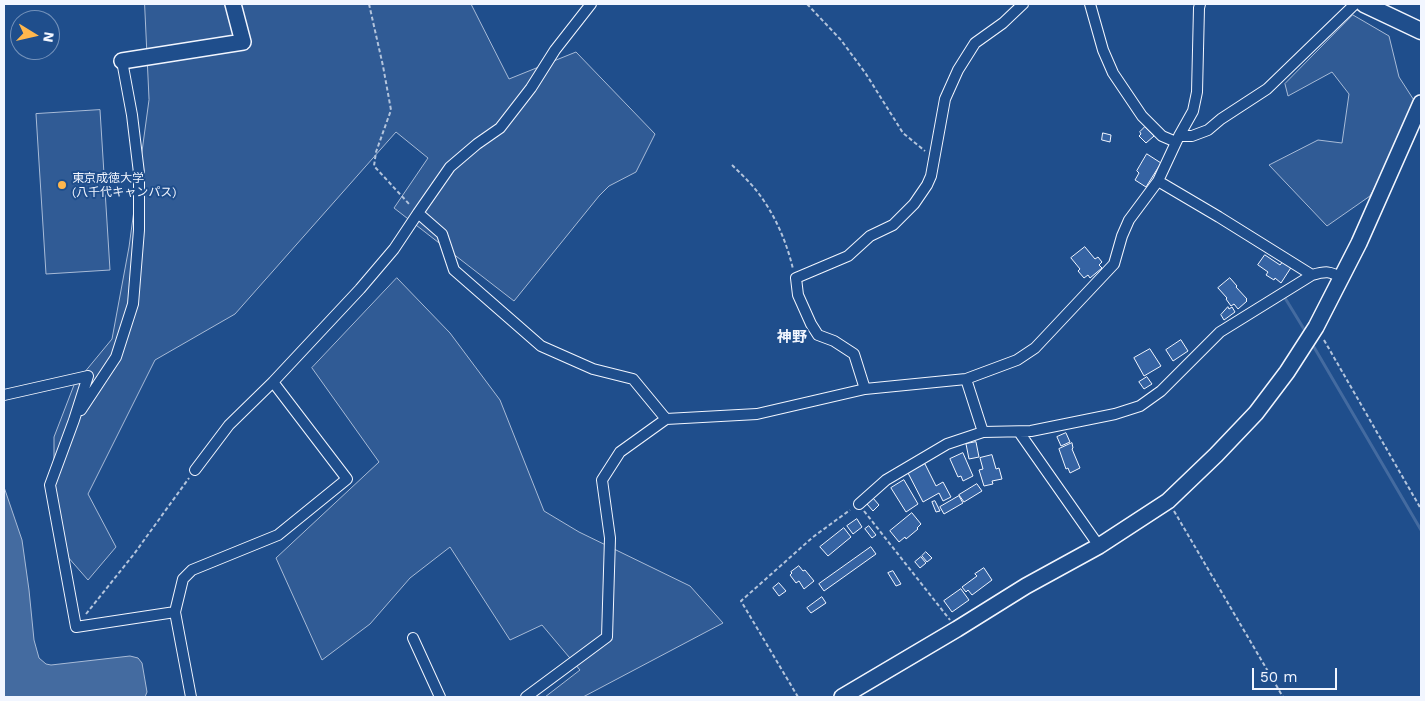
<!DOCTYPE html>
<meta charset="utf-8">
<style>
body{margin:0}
#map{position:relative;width:1425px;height:701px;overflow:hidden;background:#1f4e8c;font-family:"Work Sans",sans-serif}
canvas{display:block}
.frame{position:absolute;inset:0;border:5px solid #f2f6ff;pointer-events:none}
.north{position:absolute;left:10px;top:10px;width:50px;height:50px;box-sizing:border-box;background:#1f4e8c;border:1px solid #7391ba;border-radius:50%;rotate:99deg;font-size:14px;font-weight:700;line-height:20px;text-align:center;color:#f2f6ff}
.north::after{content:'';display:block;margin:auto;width:18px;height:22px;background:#ffb74d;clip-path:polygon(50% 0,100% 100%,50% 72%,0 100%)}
.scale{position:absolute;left:1252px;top:668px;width:85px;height:22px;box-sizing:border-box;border:2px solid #f2f6ff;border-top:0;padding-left:6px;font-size:15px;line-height:18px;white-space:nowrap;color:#f2f6ff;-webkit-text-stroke:4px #1f4e8c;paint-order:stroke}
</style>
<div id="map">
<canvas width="1425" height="701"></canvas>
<div class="frame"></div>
<div class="north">N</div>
<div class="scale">50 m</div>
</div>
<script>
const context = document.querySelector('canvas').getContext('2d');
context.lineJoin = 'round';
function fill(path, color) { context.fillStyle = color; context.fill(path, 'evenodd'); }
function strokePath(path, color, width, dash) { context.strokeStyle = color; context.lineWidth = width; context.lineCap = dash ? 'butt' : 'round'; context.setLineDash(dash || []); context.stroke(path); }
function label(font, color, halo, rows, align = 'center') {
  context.font = font + ' "Work Sans","Noto Sans JP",sans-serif'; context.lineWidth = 4; context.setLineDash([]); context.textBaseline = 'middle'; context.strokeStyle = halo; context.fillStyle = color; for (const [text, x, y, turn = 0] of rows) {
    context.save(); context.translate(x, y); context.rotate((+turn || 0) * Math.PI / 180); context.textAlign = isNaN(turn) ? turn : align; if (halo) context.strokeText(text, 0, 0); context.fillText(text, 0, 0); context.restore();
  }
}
const built = new Path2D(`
 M145 4H471L509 79 576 52 655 134 636 172 609 186 599 196 514 301 394 208 428 158 396 132 235 314 155 360 88 494 116 547 88 580 60 548 54 503V437L74 385 112 339 129 247 149 100Z
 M1353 15 1389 36 1399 77 1419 108 1370 196 1327 226 1269 165 1318 140 1342 143 1349 94 1332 72 1288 96 1285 84Z
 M100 110 110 270 46 274 36 114Z
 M397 278 450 333 500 400 544 511 579 532 690 586 723 623 583 697H545L580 670 542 625 510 640 450 547 410 578 370 624 322 660 276 558 379 462 312 368Z`);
const water = new Path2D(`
 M4 487 22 540 29 590 34 640 39 658 46 664 51 665 130 656 138 658 142 663 147 692 145 697H4Z`);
const stream = new Path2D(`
 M1285 298 1307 334
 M1311 342 1421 530`);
const building = new Path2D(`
 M1145 127 1154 136 1146 143 1139 136 1141 134 1140 132Z
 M1103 133 1111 135 1110 142 1102 140Z
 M1147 154 1161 163 1146 187 1135 180 1139 173 1137 171Z
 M1085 247 1095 259 1098 257 1102 262 1099 265 1102 268 1090 278 1088 275 1084 278 1078 271 1080 269 1071 258Z
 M1265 255 1280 265 1284 260 1292 266 1281 283 1275 278 1274 280 1266 275 1268 272 1258 265Z
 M1230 278 1237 286 1236 287 1247 299 1246 300 1247 301 1238 309 1234 304 1231 306 1226 299 1227 298 1218 288Z
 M1228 307 1229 309 1232 307 1235 312 1224 320 1221 315Z
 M1181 340 1188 351 1173 361 1166 350Z
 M1150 349 1161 366 1144 376 1134 358Z
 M1147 377 1152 384 1144 389 1139 382Z
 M1066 433 1070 442 1061 446 1057 437Z
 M976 442 979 457 969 459 966 444Z
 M1072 443 1073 448 1072 449 1080 468 1070 473 1068 468 1066 469 1059 449Z
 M963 453 973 476 963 481 961 476 958 477 950 459Z
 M992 455 996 469 999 468 1002 479 992 481 993 484 984 486 979 470 983 469 980 458Z
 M925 464 936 486 943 482 951 497 943 501 939 493 923 502 908 473Z
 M904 480 918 504 906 512 891 488Z
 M977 484 982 491 964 502 959 495Z
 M959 496 963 503 944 514 940 507Z
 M873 498 879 505 873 511 867 504Z
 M935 501 940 511 936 512 932 502Z
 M912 513 921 524 917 528 918 529 906 539 905 537 899 542 890 531Z
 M857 519 862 527 853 534 847 526Z
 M869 526 876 535 872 538 865 529Z
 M844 528 851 537 828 556 820 547Z
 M871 547 876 554 824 591 819 584Z
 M926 552 932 558 927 562 922 556Z
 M921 557 926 563 920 568 915 562Z
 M799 566 803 571 805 570 814 581 804 589 799 581 796 583 790 575 792 573 791 572Z
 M984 568 992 580 972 595 968 590 966 592 962 587 977 576 975 574Z
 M893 571 901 584 896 586 888 573Z
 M779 583 786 591 779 596 773 588Z
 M961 589 969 600 952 612 944 601Z
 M822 597 826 603 811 613 807 608Z`);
const path = new Path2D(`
 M369 4 383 66 391 110 376 152 374 166 410 205
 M807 4 841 40 866 74 903 133 925 151
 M732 165C741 174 751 183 759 194 775 215 787 243 793 269
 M1324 340 1421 509
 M864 511 950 620
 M1174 511 1283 697
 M86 614 134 554 189 478
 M798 697 741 601 813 537 850 510`);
const street = new Path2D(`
 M1090 4 1103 50 1113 73 1142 116 1162 136 1176 142
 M1179 136H1192L1208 130 1221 119 1267 89 1355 4
 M418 213 450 167 477 144 500 128 531 88 555 50 591 4
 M1312 275C1326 271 1330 271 1342 278
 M966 379 983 432
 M865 389 854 354 834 341 818 335 811 324 798 295 796 278 848 256 870 236 893 225 914 204 927 185 931 176 945 99 958 70 975 43 1003 23 1023 4
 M4 395 88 376 74 420 50 485 76 627 175 612 191 697
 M81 410 116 357 133 304 139 230V173L132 115 122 61
 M1019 432 1099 546
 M195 470 229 425 273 382 360 289 394 249 418 213 442 234 454 270 541 346 593 369 633 379 666 419 757 414 865 389 966 379 1017 360 1035 348 1114 264 1122 236 1129 220 1158 181 1179 136 1193 111 1197 92 1199 8 1200 4
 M859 504 886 480 947 444 983 432 1031 431 1115 414 1140 406 1161 391 1220 332 1312 275 1219 217 1158 181
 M175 612 183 579 192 570 278 535 347 479 273 382
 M413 638 440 697
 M526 697 607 637 610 538 602 480 620 452 666 419`);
const secondary = new Path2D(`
 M122 61 243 42 233 4
 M842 697 957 629 1026 586 1099 546 1168 501 1216 455 1256 413 1287 372 1316 327 1359 243 1421 103`);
const primary = new Path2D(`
 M1364 4 1421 31`);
const markers = [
 [62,185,5,"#ffb74d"]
];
const poiNames = [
 ["東京成徳大学",72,178],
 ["(八千代キャンパス)",72,192]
];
const quarterNames = [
 ["神野",792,338]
];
fill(built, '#305b95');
strokePath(built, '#a8bbd7', 1);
fill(water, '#446ba0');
strokePath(water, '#a8bbd7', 1);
strokePath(stream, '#446ba0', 3);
fill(building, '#3563a3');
strokePath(building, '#f2f6ff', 1);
strokePath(street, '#f2f6ff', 12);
strokePath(secondary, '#f2f6ff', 18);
strokePath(primary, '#f2f6ff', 19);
strokePath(path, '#b3c4dc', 2, [4, 2.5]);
strokePath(street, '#1f4e8c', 10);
strokePath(secondary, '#1f4e8c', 15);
strokePath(primary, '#1f4e8c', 16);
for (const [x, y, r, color] of markers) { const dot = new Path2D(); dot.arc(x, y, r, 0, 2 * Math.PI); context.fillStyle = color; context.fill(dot); strokePath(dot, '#1f4e8c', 2); }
label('12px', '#f2f6ff', '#1f4e8c', poiNames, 'left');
label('bold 15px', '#f2f6ff', '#1f4e8c', quarterNames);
</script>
